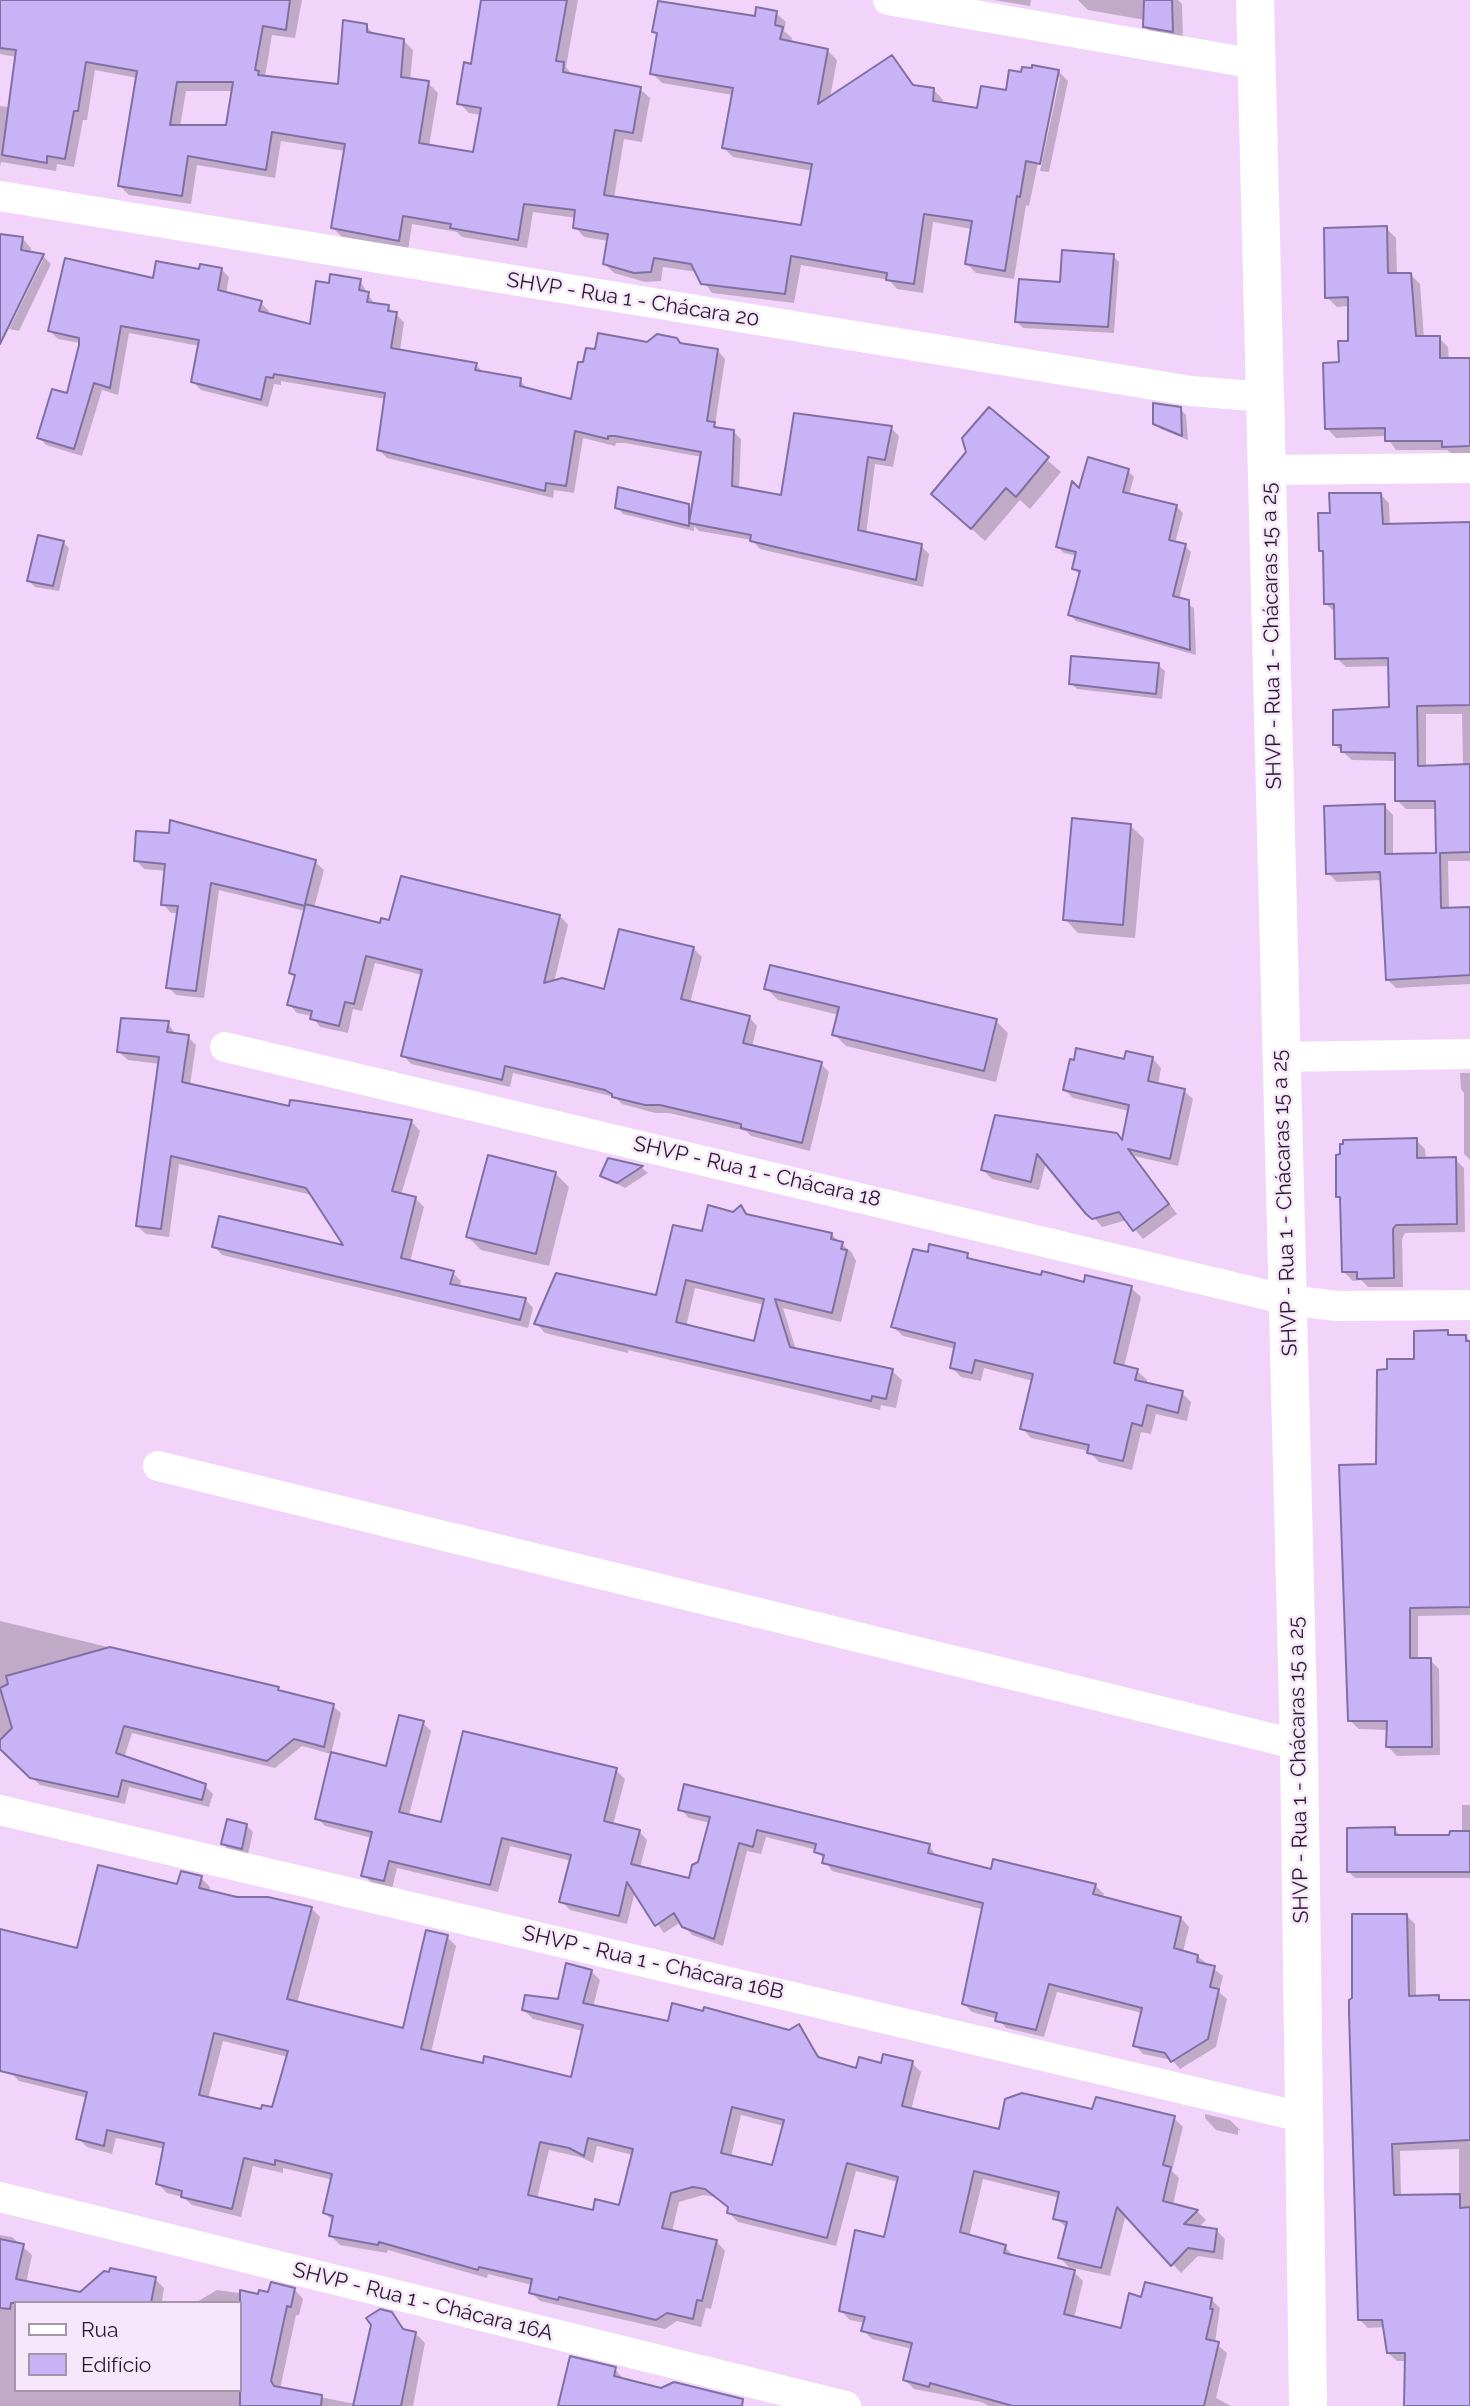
<!DOCTYPE html>
<meta charset="utf-8">
<style>
body{margin:0}
#map{position:relative;width:1470px;height:2406px;overflow:hidden;background:#f2d4fb;font-family:Raleway,sans-serif}
canvas{display:block}
.legend{position:absolute;left:14px;top:2301px;width:228px;height:91px;box-sizing:border-box;background:#f7e7fb;border:2px solid #a495a8;margin:0;padding:9px 12px;list-style:none;font-size:21px;color:#281a2c}
.legend li{display:flex;align-items:center;gap:14px;height:35px}
.legend b{width:35px;border:2px solid #a495a8}
</style>
<div id="map">
<canvas width="1470" height="2406"></canvas>
<ul class="legend">
<li><b style="height:9px;background:#fff"></b>Rua</li>
<li><b style="height:19px;background:#c9b3f7"></b>Edifício</li>
</ul>
</div>
<script>
const context = document.querySelector('canvas').getContext('2d');
context.lineJoin = 'round';
function fill(path, color) { context.fillStyle = color; context.fill(path, 'evenodd'); }
function strokePath(path, color, width, dash) { context.strokeStyle = color; context.lineWidth = width; context.lineCap = dash ? 'butt' : 'round'; context.setLineDash(dash || []); context.stroke(path); }
function label(font, color, halo, rows, align = 'center') {
  context.font = font + ' Raleway,sans-serif'; context.lineWidth = 5; context.setLineDash([]); context.textBaseline = 'middle'; context.strokeStyle = halo; context.fillStyle = color; for (const [text, x, y, turn = 0] of rows) {
    context.save(); context.translate(x, y); context.rotate((+turn || 0) * Math.PI / 180); context.textAlign = isNaN(turn) ? turn : align; if (halo) context.strokeText(text, 0, 0); context.fillText(text, 0, 0); context.restore();
  }
}
const shadow = new Path2D(`
 M0 0H302L295 38 272 35 265 77 340 86 366 26 376 36 403 40 413 50 410 81 428 83 438 93 429 146 474 154 481 115 469 113 459 103 473 66 483 0H578L566 67 573 76 640 89 650 98 642 142 624 139 614 198 803 227 813 171 733 157 724 148 733 95 662 83 652 73 659 36 654 31 776 13 786 22 784 31 792 38 791 43 827 50 837 60 830 98 892 57 916 87 934 90 943 100 942 104 978 110 1007 92 1058 71 1068 81 1049 172 1040 171 1060 77H1056L1029 206 1026 205 1014 279 976 273 967 264 972 229 933 222 923 293 897 289 889 280 801 265 794 303 712 293 697 272 663 267 661 281 645 282 614 273 605 264 608 241 584 237 575 227 576 218 533 212 527 248 462 237 457 232 412 224 408 250 342 237 333 228 345 151 281 141 275 178 197 165 191 204 129 195 120 186 137 78 95 70 87 120H83L74 167 57 164 56 171 1 162 0 167V106L8 107 16 57 0 54ZM186 91H233L227 127H180Z
 M994 0H1031L1030 6Z
 M1078 0H1178L1182 4 1183 42 1156 37 1145 26V20L1088 10Z
 M1386 228 1396 238 1397 275H1411L1420 284 1424 338H1439L1448 347 1449 360H1470V455H1453L1447 450H1396L1386 436 1336 438 1327 428 1341 363 1349 343V306L1337 307 1327 297Z
 M0 235 23 239 31 248 30 254 43 256 51 264 19 331 9 329 43 260H39L0 327Z
 M1113 256 1119 262 1114 333 1023 328 1017 322 1062 284Z
 M221 269 229 277 226 294 261 303 269 311 267 315 311 326 330 285 360 281 375 305 388 307 404 322 400 351 476 365 484 373 520 380 528 390 572 401 584 364 596 351 647 344 681 345 718 351 725 359 715 425 720 430 733 431 741 439 739 489 782 497 891 428 899 436 893 467 875 464 866 534 921 546 929 554 923 587 760 549 752 540 699 531 694 526V531L623 514 617 507 688 506 693 511 702 457 625 443H616L615 446 583 438 574 493 554 490 553 498 387 458 379 450 386 399 281 381V385L274 384 268 407 201 390 193 382 200 346 129 333 118 395 102 390 82 456 46 445 39 437 68 395 80 343 58 339 50 331 155 280Z
 M989 409 1061 472 1030 509 1020 500 985 541 933 494 968 452Z
 M1180 409 1186 415 1188 440 1161 429 1155 423Z
 M1128 471 1134 477 1129 495 1177 507 1183 513 1175 543 1185 546 1191 552 1179 599 1194 608 1196 655 1076 621 1070 615 1080 575 1074 569 1077 556 1064 553 1058 547 1080 492Z
 M1380 494 1389 503 1390 526 1470 524V861H1448L1449 910 1470 909V984L1396 988 1387 979 1382 880 1337 882 1328 873 1384 806 1393 815V855L1438 854 1437 809H1406L1397 800 1396 761 1352 760 1335 745 1352 709 1391 708 1390 666 1346 667 1337 658 1335 612 1326 604 1325 555 1320 550 1331 515ZM1426 714H1462L1463 766 1426 768Z
 M63 542 69 548 59 591 35 587 29 581Z
 M1158 665 1165 671 1162 699 1077 689 1071 683Z
 M1130 825 1144 839 1135 938 1078 933 1065 919Z
 M136 860 315 862 324 870 314 908 381 925 560 916 568 925 554 982 605 991 694 949 702 957 690 1003 749 1017 757 1026 752 1047 821 1064 829 1072 810 1151 751 1136 746 1131 669 1113H655L622 1104 615 1097 513 1073 510 1087 411 1064 403 1055 422 975 375 963 362 1011 353 1009 348 1033 320 1027 312 1016 297 1013 289 1004 296 978 291 973 305 911 219 890 204 998 176 995 168 987 178 913H171L163 904 166 871 144 869Z
 M766 988 996 1021 1008 1033 996 1082 846 1046 834 1034 839 1015 778 1000Z
 M168 1023 176 1035 188 1037 196 1045 190 1085 290 1109 298 1103 412 1122 420 1131 401 1195 415 1198 424 1207 410 1262 453 1273 461 1281 460 1287 525 1299 533 1308 528 1328 222 1255 214 1246 347 1248 312 1195 179 1164 169 1237 146 1234 137 1226 160 1064 128 1060 119 1052Z
 M1153 1059 1161 1068 1158 1085 1184 1091 1193 1099 1178 1166 1134 1156 1177 1214 1143 1239 1127 1220 1102 1227 1046 1162 1039 1190 992 1179 983 1170 997 1117 1123 1142 1129 1111 1073 1098 1064 1089 1125 1062Z
 M1460 1073H1470V1160L1464 1154V1093L1461 1089Z
 M1416 1140 1425 1149 1426 1160 1455 1159 1464 1168 1465 1232 1405 1233 1402 1239 1403 1287H1368L1361 1280 1353 1281 1344 1272 1341 1199 1338 1196 1341 1156Z
 M609 1160 642 1168 648 1173 625 1188 602 1176Z
 M555 1173 569 1187 549 1266 481 1250 467 1236Z
 M741 1207 751 1217 832 1235 852 1253 856 1261 841 1322 783 1308 796 1350 892 1371 902 1380 896 1408 881 1405 880 1410 628 1350V1353L545 1333 536 1323 658 1297 703 1233ZM695 1288 764 1305 755 1344 686 1327Z
 M929 1254 967 1255 973 1261 1042 1277 1131 1288 1141 1297 1124 1367 1137 1371 1147 1380 1146 1385 1182 1393 1191 1402 1187 1421 1156 1414 1151 1434 1141 1432 1132 1470 1099 1462 1088 1451 1031 1438 1022 1428 1033 1381 984 1368 981 1381 961 1377 951 1367 956 1349 903 1336 893 1327Z
 M1447 1332 1452 1336H1465L1470 1341V1615L1418 1616V1660H1430L1439 1669 1440 1755 1397 1756 1388 1747V1730L1359 1729 1349 1720 1377 1465 1389 1371 1416 1361Z
 M0 1621 278 1688 282 1693 333 1706 341 1713 331 1754 302 1746 275 1768 132 1733 124 1758 205 1786 213 1794 209 1807 129 1787 125 1804 40 1785 0 1748Z
 M423 1723 431 1731 409 1815 442 1824 616 1770 625 1779 613 1825 639 1831 647 1840 640 1868 690 1880 700 1863 710 1823 689 1818 680 1809 929 1845 937 1857 992 1871 1095 1885 1104 1894 1102 1898 1181 1918 1189 1927 1183 1952 1197 1956 1223 1976 1219 1992 1227 1999 1216 2047 1180 2069 1172 2060 1143 2054 1135 2045 1142 2013 1057 1992 1044 2037 1006 2028 998 2019 972 2012 964 2004 985 1910 832 1871 817 1850 766 1837 761 1854 747 1851 723 1946 692 1935 681 1922 664 1933 635 1891 627 1924 570 1910 561 1901 571 1861 510 1846 498 1892 397 1868 392 1889 372 1883 363 1875 372 1838 325 1826 317 1818 388 1768Z
 M1462 1805H1470V1878H1355L1349 1872 1394 1829 1400 1835 1451 1837 1462 1833Z
 M247 1826 253 1832 248 1854 229 1850 223 1844Z
 M201 1878 210 1887 209 1892 311 1908 320 1917 297 2003 404 2030 447 1937 456 1946 431 2053 484 2066 572 2079 583 2031 533 2019 524 2010 559 2001 591 1971 600 1980 593 2007 669 2023 789 2032 798 2026 822 2060 858 2070 912 2063 921 2072 911 2110 1001 2131 1094 2111 1174 2118 1183 2127 1172 2171 1179 2178 1173 2205 1197 2211 1206 2220 1198 2228 1216 2230 1225 2239 1223 2260 1198 2256 1181 2273 1126 2214 1110 2276 1069 2267 1060 2258 1067 2228 1055 2218 1060 2198 983 2179 969 2237 1005 2247 1014 2256 1074 2272 1083 2281 1074 2318 1122 2330 1143 2299H1211L1220 2308 1215 2343 1227 2353 1216 2398 1231 2406H989L981 2402 914 2389 905 2380 912 2349 872 2339 863 2330 865 2323 850 2320 841 2311 886 2239 898 2182 856 2171 836 2246 738 2222 729 2213 730 2208 716 2197 703 2195 679 2202 672 2232 717 2242 725 2251 711 2309 706 2308 701 2327 677 2321 665 2329 540 2301 531 2292 532 2285 488 2274 487 2278 388 2250 387 2253 340 2245 331 2236 334 2222 325 2213 333 2180 283 2168V2173L253 2166 241 2217 192 2205 183 2197 167 2193 158 2184 165 2149 116 2138 112 2154 87 2147 78 2138 88 2098 19 2081 10 2072 0 2069V1931L78 1950 179 1887ZM223 2041 288 2057 273 2110 262 2112 208 2099ZM741 2115 784 2126 774 2167 731 2157ZM597 2146 633 2155 621 2207 594 2212 537 2199 549 2150 580 2157 593 2163Z
 M1407 1916 1415 1924 1416 1998 1470 2001V2406H1406V2361H1397L1388 2353 1385 2327 1368 2328 1359 2319ZM1459 2149V2195L1401 2196 1400 2151Z
 M1205 2114 1230 2120 1241 2131 1238 2130V2135L1216 2130 1205 2118Z
 M0 2235 12 2237 32 2255 26 2283 80 2294 155 2279 164 2288 162 2301 173 2303H16V2390H240V2303H195L217 2290 260 2296 294 2289 303 2299 299 2315H296L280 2389 355 2404 392 2314 407 2332 416 2334 425 2343 413 2406H0Z
 M615 2369 624 2380 714 2406H559Z`);
const building = new Path2D(`
 M0 0H290L286 30 263 26 255 70 259 71 258 75 338 84 343 20 367 24V32L404 39 401 77 429 81 419 143 473 152 481 108 457 104 464 62 471 64 481 0H567L556 61 564 62 563 72 641 87 633 133 615 130 604 195 801 225 812 164 722 148 733 88 650 74 657 33 652 32 658 1 755 16 756 7 777 11 775 25 783 27 780 39 828 49 818 104 892 55 913 85 934 88 933 101 977 108 981 86 1006 90 1009 70 1021 72 1022 67 1032 68V65L1059 70 1040 164 1026 161 1020 197 1017 196 1005 271 965 264 972 221 924 214 914 284 886 280 887 273 791 256 785 294 701 284 691 264 654 258 651 272 634 273 603 264 608 234 573 228 575 210 524 204 518 240 450 228 451 224 403 216 399 241 331 228 345 144 302 137 272 132 266 170 188 156 182 196 118 186 137 71 131 70 86 62 78 111H74L65 159 47 156V163L2 155 16 50 0 48ZM177 82H233L226 125H170Z
 M1144 0H1172L1173 32 1143 27Z
 M1387 226 1388 273H1411L1416 336H1440V358H1470V446L1442 447V441H1385V428L1325 429 1323 363 1339 362 1338 341H1348V297L1325 298 1324 228Z
 M0 234 23 237 21 250 44 254 0 344Z
 M1062 250 1114 254 1108 327 1015 322 1019 279 1060 282Z
 M65 258 153 278 156 261 199 269 200 264 222 268 218 290 262 301 259 311 310 324 316 281 329 283 330 274 361 279 359 290 369 292 367 302 389 305 388 311 397 312 391 348 477 363 475 370 521 378 520 386 571 399 578 362H583L586 348 595 349 598 333 647 342 657 334 677 338 680 343 718 349 707 421 715 422 714 427 734 430 732 486 781 495 794 413 892 426 885 460 868 457 858 530 922 544 916 580 750 541 751 535 689 523 701 452 615 436H608V439L575 431 566 486 546 483 545 491 377 450 385 393 274 374 273 378 266 377 261 400 191 382 199 340 121 326 110 388 94 383 74 449 37 438 52 389 67 393 79 345V338L48 331Z
 M1153 403 1181 407 1182 436 1153 424Z
 M989 407 1049 457 1016 497 1006 488 971 529 931 494 966 452 962 438Z
 M1088 457 1129 469 1123 492 1177 505 1169 540 1186 544 1173 596 1189 600 1190 650 1068 615 1080 571 1072 569 1076 552 1056 547 1072 481 1079 488Z
 M618 487 689 504V526L615 508Z
 M1329 493H1381L1383 524 1470 522V705L1417 706 1418 766 1470 764V852L1440 853 1441 908 1470 907V975L1386 980 1380 872 1326 874 1324 806 1385 804V854L1436 853 1435 801H1395V753L1341 752V745H1333V710L1389 707 1388 658 1335 659 1334 604H1324L1323 551H1319L1318 513H1330Z
 M38 535 64 541 53 586 27 581Z
 M1071 656 1159 663 1156 694 1069 684Z
 M1072 818 1131 824 1123 925 1063 920Z
 M170 820 316 860 305 904 380 923 381 918 389 920 401 876 560 915 544 983 562 978 604 989 619 929 694 947 681 999 750 1016 743 1043 822 1062 802 1143 741 1128V1124L660 1105H645L612 1097V1094L605 1090 505 1066 502 1080 401 1056 422 970 366 956 354 1004 345 1002 339 1026 310 1019 312 1011 287 1005 295 975 289 973 305 906 250 892 211 883 196 991 166 988 178 906 161 905 165 864 134 861 136 831 169 833Z
 M770 965 997 1019 984 1071 832 1035 839 1007 764 989Z
 M121 1018 169 1021 167 1032 189 1035 182 1082 289 1106 290 1100 299 1101 412 1120 392 1191 416 1197 401 1258 454 1271 450 1284 526 1298 520 1320 212 1247 219 1216 343 1245 306 1188 171 1156 161 1229 136 1226 159 1057 117 1052Z
 M1076 1048 1124 1059 1126 1051 1153 1057 1148 1081 1185 1089 1170 1159 1128 1149 1169 1204 1133 1231 1119 1212 1092 1219 1086 1214 1037 1154 1031 1182 981 1170 995 1115 1117 1133 1122 1140 1129 1105 1063 1090 1070 1059 1074 1060Z
 M1417 1138V1158L1456 1157 1457 1224 1396 1225 1393 1229 1394 1278 1357 1279V1272H1342L1340 1197H1336V1155L1340 1154V1144H1343V1140Z
 M488 1155 556 1172 536 1254 466 1237Z
 M608 1158 643 1166 617 1183 600 1176Z
 M708 1205 733 1212 741 1205 746 1214 832 1233 831 1239 843 1242 841 1249 847 1250 832 1313 775 1299 790 1347 893 1369 886 1399 872 1396 871 1401 534 1324 556 1273 656 1295 673 1225 702 1231ZM686 1280 764 1299 754 1341 676 1322Z
 M929 1244 968 1253 967 1258 1041 1275 1042 1271 1084 1282 1085 1275 1132 1286 1114 1363 1138 1369 1135 1380 1183 1391 1178 1413 1147 1405 1142 1426 1132 1423 1123 1461 1087 1453 1089 1445 1020 1429 1033 1374 975 1360 972 1373 950 1368 955 1343 891 1327 913 1249 928 1252Z
 M1448 1330V1335H1466V1341H1470V1607L1410 1608V1658H1431L1432 1747H1386L1387 1721H1348L1339 1465 1376 1464 1377 1370 1387 1369V1359H1414V1331Z
 M110 1647 279 1687 278 1690 334 1704 324 1747 294 1739 267 1761 124 1726 116 1753 206 1784 202 1800 122 1780 118 1797 30 1778 0 1749V1740L12 1728 0 1688 8 1684 6 1676Z
 M399 1715 424 1721 399 1812 441 1822 463 1731 617 1768 604 1821 640 1830 631 1864 689 1878 692 1865 698 1862 710 1817 678 1810 684 1784 930 1844 928 1853 991 1869 993 1859 1096 1884 1093 1894 1181 1917 1174 1948 1198 1955 1197 1962 1215 1966 1210 1987 1219 1989 1208 2039 1171 2062 1165 2053 1133 2046 1142 2008 1049 1984 1036 2030 995 2021 997 2013 962 2004 983 1903 822 1863 824 1855 814 1852 816 1844 757 1830 753 1847 739 1843 714 1939 682 1927 674 1913 655 1926 627 1882 619 1916 559 1902 571 1855 502 1838 490 1885 389 1861 384 1881 361 1876 372 1832 315 1819 331 1752 386 1766Z
 M227 1819 247 1824 242 1849 221 1844Z
 M1395 1827V1835H1449L1450 1831H1470V1872H1347V1828Z
 M98 1865 177 1884 181 1871 202 1876 199 1888 237 1897H268L312 1907 287 1999 403 2028 426 1930 448 1935 421 2049 483 2063 484 2056 571 2077 583 2025 522 2010 525 1995 558 1999 566 1963 592 1970 583 2003 668 2021 672 2003 703 2011 704 2007 789 2030 799 2024 818 2057 856 2068 859 2057 881 2063 883 2054 913 2061 902 2106 999 2129 1005 2099 1022 2093 1092 2109 1096 2097 1175 2116 1163 2165 1171 2167 1163 2201 1198 2210 1184 2224 1217 2229 1214 2252 1188 2248 1171 2266 1117 2207 1101 2268 1058 2258 1067 2222 1053 2219 1059 2192 974 2171 960 2232 1006 2245 1004 2253 1075 2270 1064 2314 1121 2328 1129 2293 1141 2297 1145 2282 1212 2298 1210 2309H1213L1206 2339 1219 2342 1204 2406H1013L930 2383 929 2387 903 2380 912 2343 861 2331 865 2317 839 2311 855 2230 884 2237 898 2177 847 2163 827 2238 727 2213 728 2207 705 2189 693 2187 671 2193 662 2228 717 2240 702 2301 697 2300 693 2319 667 2313 656 2320 559 2297 558 2300 529 2293 532 2279 479 2267 478 2270 379 2242 378 2245 329 2236 333 2216 323 2213 332 2174 275 2160V2165L244 2158 232 2209 181 2197 182 2191 156 2184 164 2143 107 2130 104 2146 76 2139 87 2092 0 2071V1929L77 1948ZM214 2033 288 2051 272 2107 262 2105 261 2109 199 2095ZM732 2107 784 2120 772 2165 721 2153ZM588 2138 633 2149 619 2205 595 2199 593 2210 528 2195 540 2142 569 2148 584 2156Z
 M1352 1914H1407L1409 1996 1439 1995V2000H1470V2140L1392 2144 1394 2195 1460 2194V2208L1470 2207V2406H1404L1405 2353H1387L1382 2320H1358L1349 2012V2000L1352 1998Z
 M0 2239 24 2244 16 2279 80 2292 104 2271 109 2272 110 2268 156 2277 151 2303H11L10 2309 0 2308Z
 M271 2282 295 2288 291 2307 287 2306 271 2381 274 2386 322 2395 321 2406H240V2290L258 2294 259 2290 268 2292Z
 M380 2309 392 2312 403 2329 416 2332 401 2406H353L371 2325 366 2318Z
 M570 2356 616 2367 614 2376 661 2388 674 2382 743 2399 742 2406H558Z`);
const minor = new Path2D(`
 M888 0 1256 64
 M0 196 1191 391 1266 397
 M1269 470 1470 468
 M225 1047 1288 1300 1337 1306 1470 1305
 M1280 1057 1470 1054
 M158 1466 1299 1745
 M0 1810 1306 2118
 M0 2197 846 2406`);
const tertiary = new Path2D(`
 M1255 0 1299 1745 1308 2406`);
const streetNames = [
 ["SHVP - Rua 1 - Chácara 20",633,300,9],
 ["SHVP - Rua 1 - Chácaras 15 a 25",1272,636,-91],
 ["SHVP - Rua 1 - Chácara 18",757,1172,13],
 ["SHVP - Rua 1 - Chácaras 15 a 25",1285,1203,-92],
 ["SHVP - Rua 1 - Chácaras 15 a 25",1299,1770,-91],
 ["SHVP - Rua 1 - Chácara 16B",653,1963,13],
 ["SHVP - Rua 1 - Chácara 16A",423,2302,14]
];
fill(shadow, '#0003');
fill(building, '#c9b3f7');
strokePath(building, '#8070a2', 2);
strokePath(minor, '#fff', 30);
strokePath(tertiary, '#fff', 38);
label('21px', '#281a2c', '#f7e7fb', streetNames);
</script>
